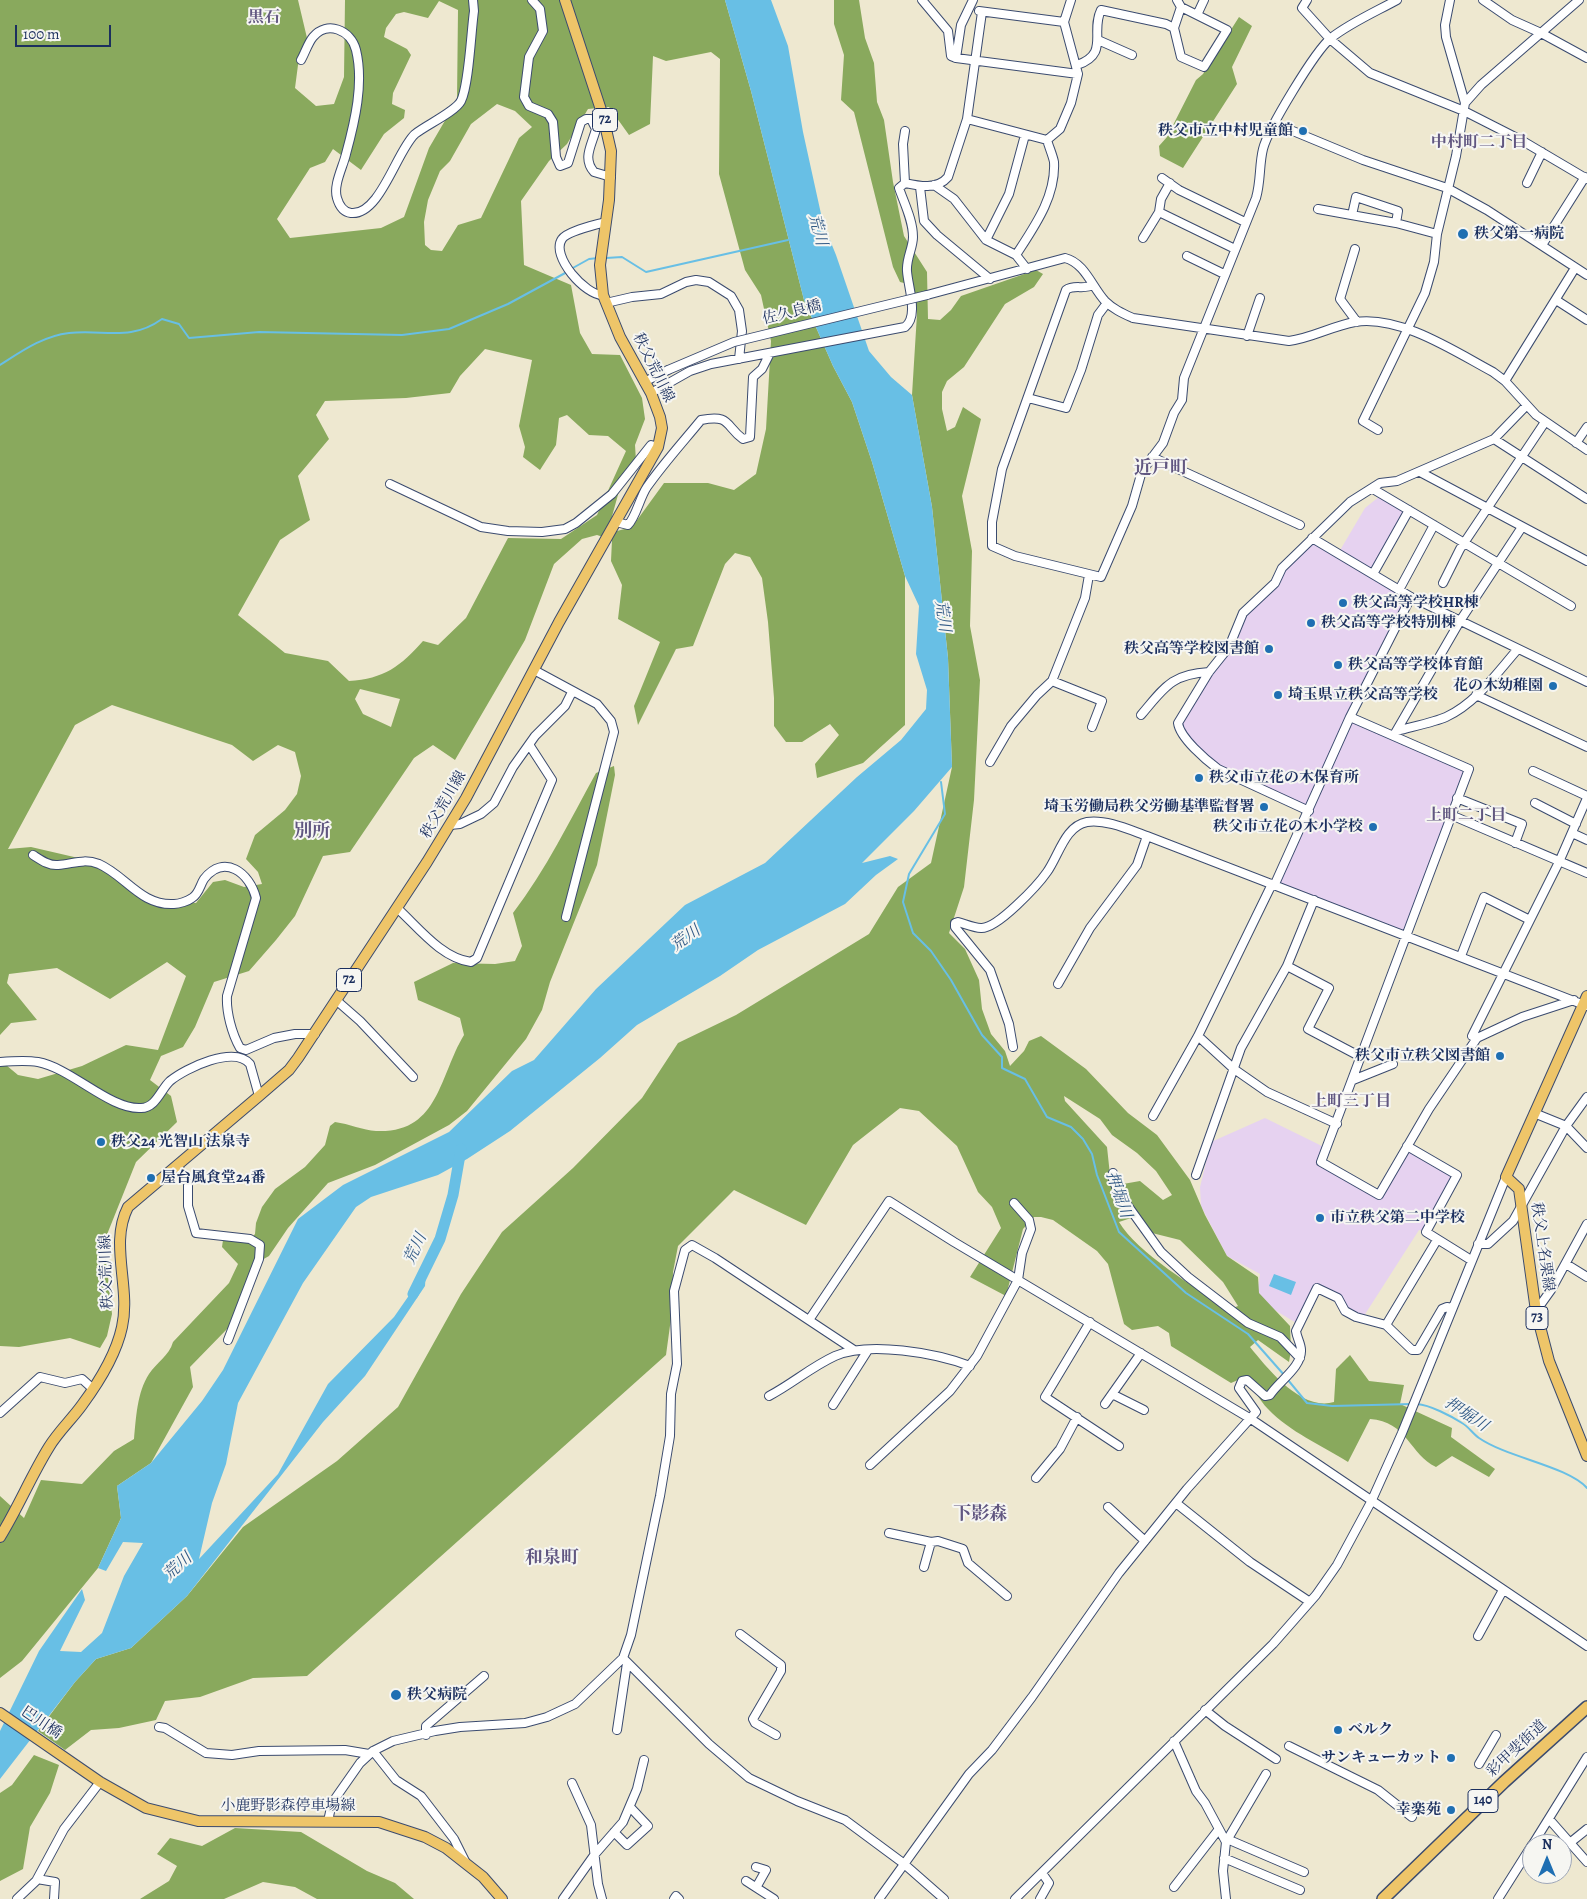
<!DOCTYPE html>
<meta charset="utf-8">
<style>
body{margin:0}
#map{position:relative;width:1587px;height:1899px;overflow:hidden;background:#eee8d0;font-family:Alegreya,serif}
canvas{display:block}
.north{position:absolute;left:1522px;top:1834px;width:50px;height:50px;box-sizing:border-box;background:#f6f6f2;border:1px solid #9ea6b7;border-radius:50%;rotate:0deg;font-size:14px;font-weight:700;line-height:20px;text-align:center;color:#1b2f5e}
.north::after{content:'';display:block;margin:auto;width:18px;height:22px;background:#1f6fb2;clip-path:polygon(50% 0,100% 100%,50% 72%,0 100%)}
.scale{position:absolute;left:15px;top:25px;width:96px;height:22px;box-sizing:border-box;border:2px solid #1b2f5e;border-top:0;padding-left:6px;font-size:15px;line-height:18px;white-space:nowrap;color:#1b2f5e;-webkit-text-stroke:4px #f6f6f2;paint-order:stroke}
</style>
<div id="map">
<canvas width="1587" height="1899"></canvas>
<div class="north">N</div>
<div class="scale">100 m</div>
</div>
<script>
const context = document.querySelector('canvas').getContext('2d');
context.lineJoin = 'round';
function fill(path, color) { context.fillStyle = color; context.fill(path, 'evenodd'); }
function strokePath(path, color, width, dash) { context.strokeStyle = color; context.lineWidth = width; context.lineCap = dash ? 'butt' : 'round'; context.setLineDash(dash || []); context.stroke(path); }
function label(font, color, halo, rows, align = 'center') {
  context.font = font + ' Alegreya,"Noto Serif JP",serif'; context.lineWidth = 4; context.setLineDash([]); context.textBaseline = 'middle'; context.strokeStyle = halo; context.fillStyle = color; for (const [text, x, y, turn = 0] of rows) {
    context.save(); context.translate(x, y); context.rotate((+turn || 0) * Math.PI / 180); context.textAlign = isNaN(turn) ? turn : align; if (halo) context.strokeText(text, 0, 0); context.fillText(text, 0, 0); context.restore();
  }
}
const built = new Path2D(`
 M1380 496 1408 513 1375 574 1339 552 1365 508Z
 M1312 538 1411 597 1350 717 1469 769 1405 935 1274 886 1307 811 1207 760 1178 723 1229 647 1243 613Z
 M1265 1118 1326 1148 1321 1162 1379 1195 1407 1146 1457 1175 1426 1232 1419 1230 1362 1319 1356 1317 1338 1298 1318 1288 1298 1324 1256 1299 1260 1274 1227 1256 1201 1206 1200 1187 1211 1142Z`);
const forest = new Path2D(`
 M0 0H298L307 38 298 65 295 88 316 106 334 104 344 77 345 0H725L751 91 804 300 833 366 852 402 872 462 905 576V725L863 763 817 778 815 764 839 735 830 724 802 742H786L774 726V698L768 622 762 578 750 557 735 553 725 564 693 646 676 649 638 725 634 706 660 642 618 619 622 585 611 561 612 540 597 535 582 539 554 564 525 640 455 760 433 745 414 758 350 852 323 856 295 916 276 940 249 971 214 982 195 1027 183 1047 161 1056 150 1080 171 1096 177 1122 136 1162 104 1242 112 1314 107 1336 100 1348 70 1338 19 1347 0 1346V1060L18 1075 38 1079 82 1066 126 1045 158 1050 186 976 167 962 110 999 57 968 9 974 7 983 37 1020 11 1023 0 1035ZM439 1 458 10 457 100 429 148 404 217 381 228 290 238 277 219 310 168 325 162 333 149 361 170 384 134 404 118 405 110 392 104 393 93 411 55 407 49 384 37 386 28 396 14 404 12 428 18ZM711 52 720 59 719 174 745 270 761 295 771 341 766 429 756 474 734 490 708 483H664L632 527 617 531 611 520 624 473 636 461 635 445 645 419 642 398 620 355 592 354 580 333 571 285 524 265 521 201 549 161 567 144 588 109 609 107 629 135 650 124 653 56 666 61ZM497 104 515 111 532 127 519 138 481 218 458 225 442 251 431 250 425 245 424 222 428 200 440 171 450 161 471 124ZM485 349 532 360 519 426 525 447 523 457 540 470 556 445 559 418 567 415 589 435 608 436 626 451 597 515 561 539 508 538 466 618 438 645 423 641C401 666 384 679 349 681L328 661 285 653 238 615 280 540 310 520 298 476 329 439 316 415 325 401 406 398 450 393 460 376ZM360 689 400 699 391 727 363 714 355 699ZM112 705 232 745 253 761 278 745 295 752 301 776 297 794 285 810 255 835 246 859 258 872 262 884 244 887 225 880 213 882 196 903H164L87 860 31 847 8 849 75 725Z
 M834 0H859L865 38 874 63 877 102 884 120 893 182 904 236 927 272 928 319 940 320 951 310 961 296 1036 270 1043 274 1034 287 1005 304 964 367 947 381 942 392V409L947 431 955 427 963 407 981 419 962 496 972 551 970 626 980 680 974 800 964 887 949 933 965 949 979 980 982 1009 991 1034 1005 1051 1010 1066 1024 1051 1029 1041 1041 1036 1086 1069 1128 1113 1157 1135 1190 1180 1205 1215 1227 1256 1258 1277 1259 1293 1290 1326 1291 1350 1289 1362 1258 1340 1250 1347C1268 1369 1302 1412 1334 1402L1336 1369 1350 1355 1369 1381 1404 1385 1400 1404 1452 1428 1451 1437 1495 1469 1489 1477 1452 1456 1436 1467C1410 1455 1407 1421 1370 1419L1348 1462C1321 1445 1290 1432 1268 1409 1259 1400 1253 1387 1245 1377L1231 1383 1171 1346 1169 1333 1158 1326 1132 1330 1124 1324 1108 1264 1097 1251 1053 1220 1041 1217H1034L1023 1229 1006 1296 970 1277 1001 1228 992 1207 978 1192 957 1146 919 1111 900 1108 853 1145 806 1225 734 1190 678 1246 673 1272 672 1311 666 1355 307 1676 253 1678 200 1697 165 1701 156 1720 119 1728 91 1730 65 1750 38 1731 75 1682 96 1659 131 1648 187 1596 243 1527 337 1461 398 1407 461 1294 502 1232 573 1168 642 1098 678 1043 736 1015 869 934 898 887 931 863 952 767 948 658 932 507 912 395 917 314 912 285 900 282 893 267 854 112 841 100 844 55 834 24ZM1064 1096 1100 1119 1112 1135 1137 1153 1156 1171 1172 1195 1163 1200 1140 1181 1123 1184 1110 1175 1107 1147 1065 1101ZM1140 1215 1152 1233 1180 1240 1223 1282 1238 1306 1228 1310C1197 1288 1137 1253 1119 1222Z
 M1239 17 1252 26 1232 67 1237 84 1183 168 1160 156 1159 146 1167 137 1196 80 1203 74Z
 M614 766 615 775 597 865 550 982 542 1010 526 1039 467 1111 449 1125 375 1165 328 1183 288 1228 269 1256 253 1265 228 1328 190 1367 193 1387 151 1463 117 1486 121 1518 98 1568 22 1661 0 1678V1496L24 1518 41 1480 82 1484 114 1451 134 1439C136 1419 137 1392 149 1374 157 1362 169 1356 173 1342L229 1283 238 1264 222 1247 223 1240 247 1243 255 1234 256 1223 262 1207 275 1189 305 1167 325 1145 330 1126 335 1122C349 1124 363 1130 376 1131 439 1134 439 1076 464 1035L460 1018 418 1000 414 982 453 963 495 964 515 961 522 946 513 913C546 870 570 820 596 773Z
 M34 1755 59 1765 50 1793 30 1827 23 1869 0 1881V1793L12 1785Z
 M235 1828 301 1832 367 1871 395 1883 414 1899H317L295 1887 263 1882 224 1899H140L169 1881 177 1866 157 1854 170 1838 202 1846Z`);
const water = new Path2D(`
 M725 0H771L788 46 803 132 823 223 836 255 869 351 891 377 912 395 932 507 948 658 952 767 914 811 862 863 890 856 898 859 876 875 845 904 758 950 720 976 637 1025 600 1058 510 1131 467 1159 438 1175 371 1197 356 1207 303 1283 238 1403 226 1464 212 1503 199 1559 278 1474 328 1384 394 1317 426 1271 425 1286 365 1376 323 1422 187 1596 131 1648 96 1659 75 1682 0 1779V1731L39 1651 82 1589 85 1600 60 1651 81 1652 102 1633 124 1576 143 1543 123 1542 106 1571 98 1568 121 1518 117 1486 151 1463 202 1401 223 1370 298 1219 343 1185 449 1132 512 1071 534 1060 596 989 685 905 765 863 857 777 901 740 926 709 927 690 916 654 919 606 905 576 872 462 852 402 833 366 804 300 751 91Z
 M1274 1274 1296 1282 1291 1295 1269 1286Z`);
const stream = new Path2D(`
 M606 258 622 257 646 272 788 240
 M571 269 589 259 598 258
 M0 365C22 351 43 336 69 333 104 329 130 342 162 319L179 324 189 338 259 332 402 335 449 329 508 304 567 272
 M941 782 945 814 909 874 903 902 913 933 931 951 951 980 982 1035 1002 1057V1068L1025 1079 1047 1117 1071 1127 1083 1139 1092 1154 1097 1175 1119 1232 1186 1293 1248 1334 1285 1376
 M1288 1380 1307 1403 1332 1406 1412 1404
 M1417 1404C1430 1405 1451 1416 1462 1423 1469 1427 1473 1434 1479 1438 1508 1458 1567 1466 1587 1488`);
const river = new Path2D(`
 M413 1294 440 1239 453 1195 461 1149`);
const minor = new Path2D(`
 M532 0 540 9 543 31 529 57 524 97 529 106 548 114 553 122 556 157 560 166 568 163 581 122 586 119H591L596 129C592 145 582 158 594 172L611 177
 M922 0 948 31 951 56 956 58
 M973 0 961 25 956 58 1078 74
 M1307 0 1302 8 1330 39 1370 73 1464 111 1521 140 1587 179
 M1483 0 1512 20 1541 33 1587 58
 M979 11 1064 22
 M1197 15 1204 0
 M1174 28 1181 57 1204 67 1227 30 1181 7
 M1098 40 1132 55
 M301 60C305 53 308 43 313 37 327 20 351 30 356 50 364 83 355 121 346 154 343 167 333 185 337 198 339 205 343 212 351 213 380 216 397 150 415 134 426 125 455 112 461 101 469 85 471 32 474 11L473 0
 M1077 65C1110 54 1090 32 1101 10L1166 24 1174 28 1181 7 1177 0
 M1465 103 1481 85 1579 0
 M967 119 1047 140 1060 129 1071 103 1078 74 1064 22 1071 0
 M1276 124 1363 160 1447 188 1487 210 1587 275
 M1162 178 1179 190 1245 222
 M905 183 903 144 905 131
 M1527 183 1542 152
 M934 185 954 199 986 240 1016 255 1027 269
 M920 187 924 221 937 235 990 279
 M1318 209 1396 223 1437 234
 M1159 212 1235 249
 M1352 215 1356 197 1398 211 1396 223
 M1143 238 1159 212 1161 199 1170 183
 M986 240 1009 194 1025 135
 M1542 245 1585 177
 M1355 249 1340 299 1357 322
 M1016 255C1034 227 1056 197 1054 162 1053 156 1049 147 1047 140
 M1187 256 1224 274
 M1093 285C1084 290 1074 284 1066 290L1002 469 992 522V546L1015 556 1101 577 1132 506 1142 471 1163 443 1174 413 1182 400 1184 378 1256 198C1261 181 1259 165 1263 149 1268 129 1315 51 1331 38 1350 23 1375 12 1397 0
 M603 295C586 296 550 256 562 239 567 231 596 225 605 222
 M927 295 1065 258C1085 263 1092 287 1105 301 1113 309 1122 313 1133 318L1289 341C1312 338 1332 326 1355 322 1400 315 1454 351 1493 372L1505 381 1536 415 1587 450
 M1556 300 1587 320
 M606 303 632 297 661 294 686 282 696 280 709 282 731 296 739 310 742 331 739 359
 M1247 336 1260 298
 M1505 381 1575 268
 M644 382 668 370
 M651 393 690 371 711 364 905 327C919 316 908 287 907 271 906 259 913 248 913 237 913 220 904 203 899 188L905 183C919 186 937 190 948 177L967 119 982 12
 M1028 398 1066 408 1081 370 1098 315 1107 303
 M1378 430 1363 421 1425 293 1434 262 1437 234 1456 156 1465 103 1446 37 1445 25 1450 0
 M1494 439 1587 499
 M1576 443 1587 427
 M1152 457 1300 525
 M1420 472 1587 561
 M390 484 481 527 508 531 542 532 565 529 576 523 612 494 651 445 658 447
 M1373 489 1571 606
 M616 522 628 525C636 517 640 497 647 487 663 464 683 442 701 420 731 414 725 426 743 439L750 437 753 377 762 369 770 353
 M1312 538 1411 597 1587 682
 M1373 574 1409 510
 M1443 583 1460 549 1545 422
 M1399 590 1434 525
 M534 670 597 704 611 721 614 732 566 917
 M1052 681 1102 701 1092 727
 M1476 695 1587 747
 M1141 715C1164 688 1171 674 1209 672
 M1350 717 1469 769 1321 1162 1379 1195 1429 1109 1477 1038 1472 1036 1559 862 1587 798
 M1397 731C1411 727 1435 722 1446 717 1476 703 1496 674 1517 650
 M1394 735 1460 621 1522 527
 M990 762 1011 726 1037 695 1052 681 1085 598 1089 575
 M1533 771 1587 796
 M1457 798 1522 824 1515 843
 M1535 803 1576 824
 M1309 811 1218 769C1206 760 1180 738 1178 723L1209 672 1229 647 1243 613 1275 583 1282 568 1350 502 1380 483 1397 481 1494 439 1526 406
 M1451 815 1587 873
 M450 825 460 824 481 814 494 803 513 767 535 736 565 706 572 692
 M1572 833 1587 840
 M33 855C41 860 49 866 58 865 73 864 83 858 99 864 126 876 141 906 174 904 179 904 188 901 192 898 199 894 200 885 204 879 224 853 250 873 256 898L227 996C226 1012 232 1034 240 1048L246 1050 274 1038 295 1034H315
 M1274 886 1350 717 1411 597
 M397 908C418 927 441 958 471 962L477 958 552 780 530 746
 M1461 956 1484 897 1530 920
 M1287 966 1329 988 1308 1029 1361 1057
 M1058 984 1090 928 1137 865 1147 836
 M336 1000 360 1021 413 1077
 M1198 1036 1234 1069 1267 1092 1337 1124
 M1477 1038 1522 1017 1574 1000
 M1013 1047 1009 1024 990 970 955 927V923L958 922C965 924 974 928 981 928 997 929 1038 885 1047 872 1059 855 1065 826 1087 822 1106 819 1130 830 1147 836L1587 1006
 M0 1062C12 1061 27 1060 38 1062 71 1068 110 1110 141 1108 156 1108 161 1089 170 1081 186 1068 234 1045 250 1064L259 1096
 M1353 1080 1393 1064
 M1534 1113 1566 1126 1587 1148
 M1153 1116 1198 1036 1272 884
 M1407 1146 1457 1175 1426 1232 1471 1260
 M177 1165 188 1183V1206L196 1233 250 1239 260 1245 259 1259 228 1340
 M1113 1173V1179L1118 1192 1161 1252 1188 1277 1248 1323 1280 1337 1300 1358
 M1196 1175 1241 1048 1287 966 1314 900
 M1478 1244H1488L1513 1221 1566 1126 1587 1097
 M1566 1264 1587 1277
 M1536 1311 1551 1290 1587 1224
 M809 1320 889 1201 954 1242 1251 1419 1587 1646
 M1090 1322 1045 1397 1119 1446
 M1386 1325 1437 1240
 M1112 1394 1144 1410
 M769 1396C792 1384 811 1367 835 1356 869 1341 936 1353 970 1366
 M1105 1404 1141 1353
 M833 1405 868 1350
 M0 1413 40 1377 65 1383 82 1379 93 1389
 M870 1465 950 1391 977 1356 1018 1280 1022 1253 1031 1229 1029 1220 1014 1203
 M1036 1478 1060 1449 1077 1417
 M1176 1503 1250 1562 1310 1602
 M1108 1507 1145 1541
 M889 1533 931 1542 938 1541 963 1549 968 1563 1007 1596
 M924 1567 931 1542
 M740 1634 781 1665V1671L753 1719 755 1723 776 1735
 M1478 1636 1503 1590
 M623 1658 709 1744 749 1778 797 1801 845 1820 903 1863 944 1899
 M1205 1710 1225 1726 1276 1759
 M159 1727 165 1728 206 1753 232 1755 259 1751 345 1750 369 1754
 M617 1730 627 1663
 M426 1735V1726L484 1676
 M1174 1741 1196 1791 1205 1803 1226 1842
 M1289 1746 1378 1790 1412 1817
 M373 1751 396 1780 421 1796 454 1839 465 1861
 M1479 1764 1496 1735
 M572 1783 591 1825 598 1884 602 1899
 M1549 1819 1587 1862
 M328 1821 332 1803 360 1763 373 1751 393 1741 435 1731 460 1727 525 1723 547 1717 575 1704 623 1658 631 1635 660 1496 670 1436 671 1394 677 1364 674 1291 685 1250 692 1245 715 1258 854 1350
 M614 1832 627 1845 648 1826 630 1807
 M1227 1839 1304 1872
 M1571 1842 1587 1829
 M1533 1844 1587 1757
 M1224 1858 1300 1890
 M756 1867 766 1870 757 1886
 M37 1879 55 1882 54 1899
 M746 1881 774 1899
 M1174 1887 1219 1829
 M17 1899 36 1881 64 1829 100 1782
 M563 1899 595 1854 623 1822 637 1789 644 1760
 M674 1899 676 1896 679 1899
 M879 1899 969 1774 992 1750 1032 1697 1119 1573 1187 1489 1256 1412 1239 1388 1242 1381 1247 1380 1265 1396 1270 1395C1278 1382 1302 1367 1301 1350 1301 1344 1297 1338 1296 1331L1317 1288 1338 1298 1345 1311 1356 1317 1386 1325 1412 1350H1418L1442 1309 1447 1307 1452 1308
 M1015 1899 1273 1644 1316 1595 1337 1565 1371 1502 1402 1433 1506 1177
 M1040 1899 1049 1883 1042 1873
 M1226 1899 1223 1871 1226 1842 1266 1774
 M1498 1899 1532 1845`);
const major = new Path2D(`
 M1587 996 1506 1177 1519 1189 1536 1311 1549 1361 1587 1456
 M0 1537C18 1508 31 1476 49 1447 58 1432 72 1419 82 1405 99 1382 116 1355 122 1327 131 1287 109 1244 128 1207L259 1096 289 1070 298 1058 427 862 466 798 559 622 658 447 662 428 660 417 651 393 620 337 603 295 600 265 609 200 611 151 603 116 565 0
 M0 1713 100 1782 146 1808 198 1821 379 1822 425 1837 446 1848 483 1877 502 1899`);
const highway = new Path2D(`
 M1383 1899 1504 1782 1587 1707`);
const minorBridge = new Path2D(`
 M668 370 734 342 927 295`);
const markers = [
 [1303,131,5,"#1f6fb2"],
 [1463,234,6,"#1f6fb2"],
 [1343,603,5,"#1f6fb2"],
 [1311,623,5,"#1f6fb2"],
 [1269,649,5,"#1f6fb2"],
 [1338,665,5,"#1f6fb2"],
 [1553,686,5,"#1f6fb2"],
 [1278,695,5,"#1f6fb2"],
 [1199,778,5,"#1f6fb2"],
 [1264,807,5,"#1f6fb2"],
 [1373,827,5,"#1f6fb2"],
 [1500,1056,5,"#1f6fb2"],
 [101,1142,5,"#1f6fb2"],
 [151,1178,5,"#1f6fb2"],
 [1320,1218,5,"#1f6fb2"],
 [396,1695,6,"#1f6fb2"],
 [1338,1730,5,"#1f6fb2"],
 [1451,1758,5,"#1f6fb2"],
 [1451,1810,5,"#1f6fb2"]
];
const shields = [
 [605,120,25],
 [349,980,25],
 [1537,1318,22],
 [1483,1801,30]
];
const shieldNames = [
 ["72",605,120],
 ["72",349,980],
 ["73",1537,1318],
 ["140",1483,1801]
];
const poiNames = [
 ["秩父市立中村児童館",1293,131,"right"],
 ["秩父第一病院",1474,234],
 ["秩父高等学校HR棟",1353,603],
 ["秩父高等学校特別棟",1321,623],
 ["秩父高等学校図書館",1259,649,"right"],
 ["秩父高等学校体育館",1348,665],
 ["花の木幼稚園",1543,686,"right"],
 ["埼玉県立秩父高等学校",1288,695],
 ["秩父市立花の木保育所",1209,778],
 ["埼玉労働局秩父労働基準監督署",1254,807,"right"],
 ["秩父市立花の木小学校",1363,827,"right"],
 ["秩父市立秩父図書館",1490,1056,"right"],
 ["秩父24 光智山 法泉寺",111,1142],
 ["屋台風食堂24番",161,1178],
 ["市立秩父第二中学校",1330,1218],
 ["秩父病院",407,1695],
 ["ベルク",1348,1730],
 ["サンキューカット",1441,1758,"right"],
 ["幸楽苑",1441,1810,"right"]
];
const streetNames = [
 ["佐久良橋",792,313,-14],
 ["秩父荒川線",653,368,64],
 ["秩父荒川線",444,805,-60],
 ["秩父上名栗線",1542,1247,82],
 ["秩父荒川線",107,1272,-92],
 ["巴川橋",41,1723,34],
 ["彩甲斐街道",1517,1749,-43],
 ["小鹿野影森停車場線",288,1806]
];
const neighbourhoodNames = [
 ["黒石",264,18],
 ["中村町二丁目",1479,143],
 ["上町二丁目",1466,816],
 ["上町三丁目",1351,1102]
];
const waterNames = [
 ["荒川",817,230,75],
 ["荒川",942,616,82],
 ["荒川",686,939,-36],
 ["押堀川",1118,1195,71],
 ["荒川",416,1249,-65],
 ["押堀川",1466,1415,33],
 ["荒川",178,1567,-42]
];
const quarterNames = [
 ["近戸町",1161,469],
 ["別所",312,832],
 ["下影森",980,1515],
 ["和泉町",552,1559]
];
fill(built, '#e6d2f0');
fill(forest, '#89a95d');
fill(water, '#68bfe5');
strokePath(stream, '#68bfe5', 2);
strokePath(river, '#68bfe5', 11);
strokePath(minor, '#3b4b6f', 10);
strokePath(major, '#3b4b6f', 12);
strokePath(highway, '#3b4b6f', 14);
strokePath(minor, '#fff', 8);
strokePath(major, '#eec569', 10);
strokePath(highway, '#eec569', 11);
strokePath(minorBridge, '#3b4b6f', 10, []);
strokePath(minorBridge, '#fff', 8);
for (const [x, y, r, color] of markers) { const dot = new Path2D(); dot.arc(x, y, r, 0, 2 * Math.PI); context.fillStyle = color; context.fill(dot); strokePath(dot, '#f6f6f2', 2); }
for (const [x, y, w] of shields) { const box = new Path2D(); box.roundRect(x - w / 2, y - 11.5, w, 23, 4); context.fillStyle = '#f6f6f2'; context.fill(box); strokePath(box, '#1b2f5e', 1); }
label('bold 14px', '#1b2f5e', null, shieldNames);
label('bold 15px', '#1b2f5e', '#f6f6f2', poiNames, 'left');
label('15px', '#1b2f5e', '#f6f6f2', streetNames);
label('bold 16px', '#615781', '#f6f6f2', neighbourhoodNames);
label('italic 16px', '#325a86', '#f6f6f2', waterNames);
label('bold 18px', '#615781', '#f6f6f2', quarterNames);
</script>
